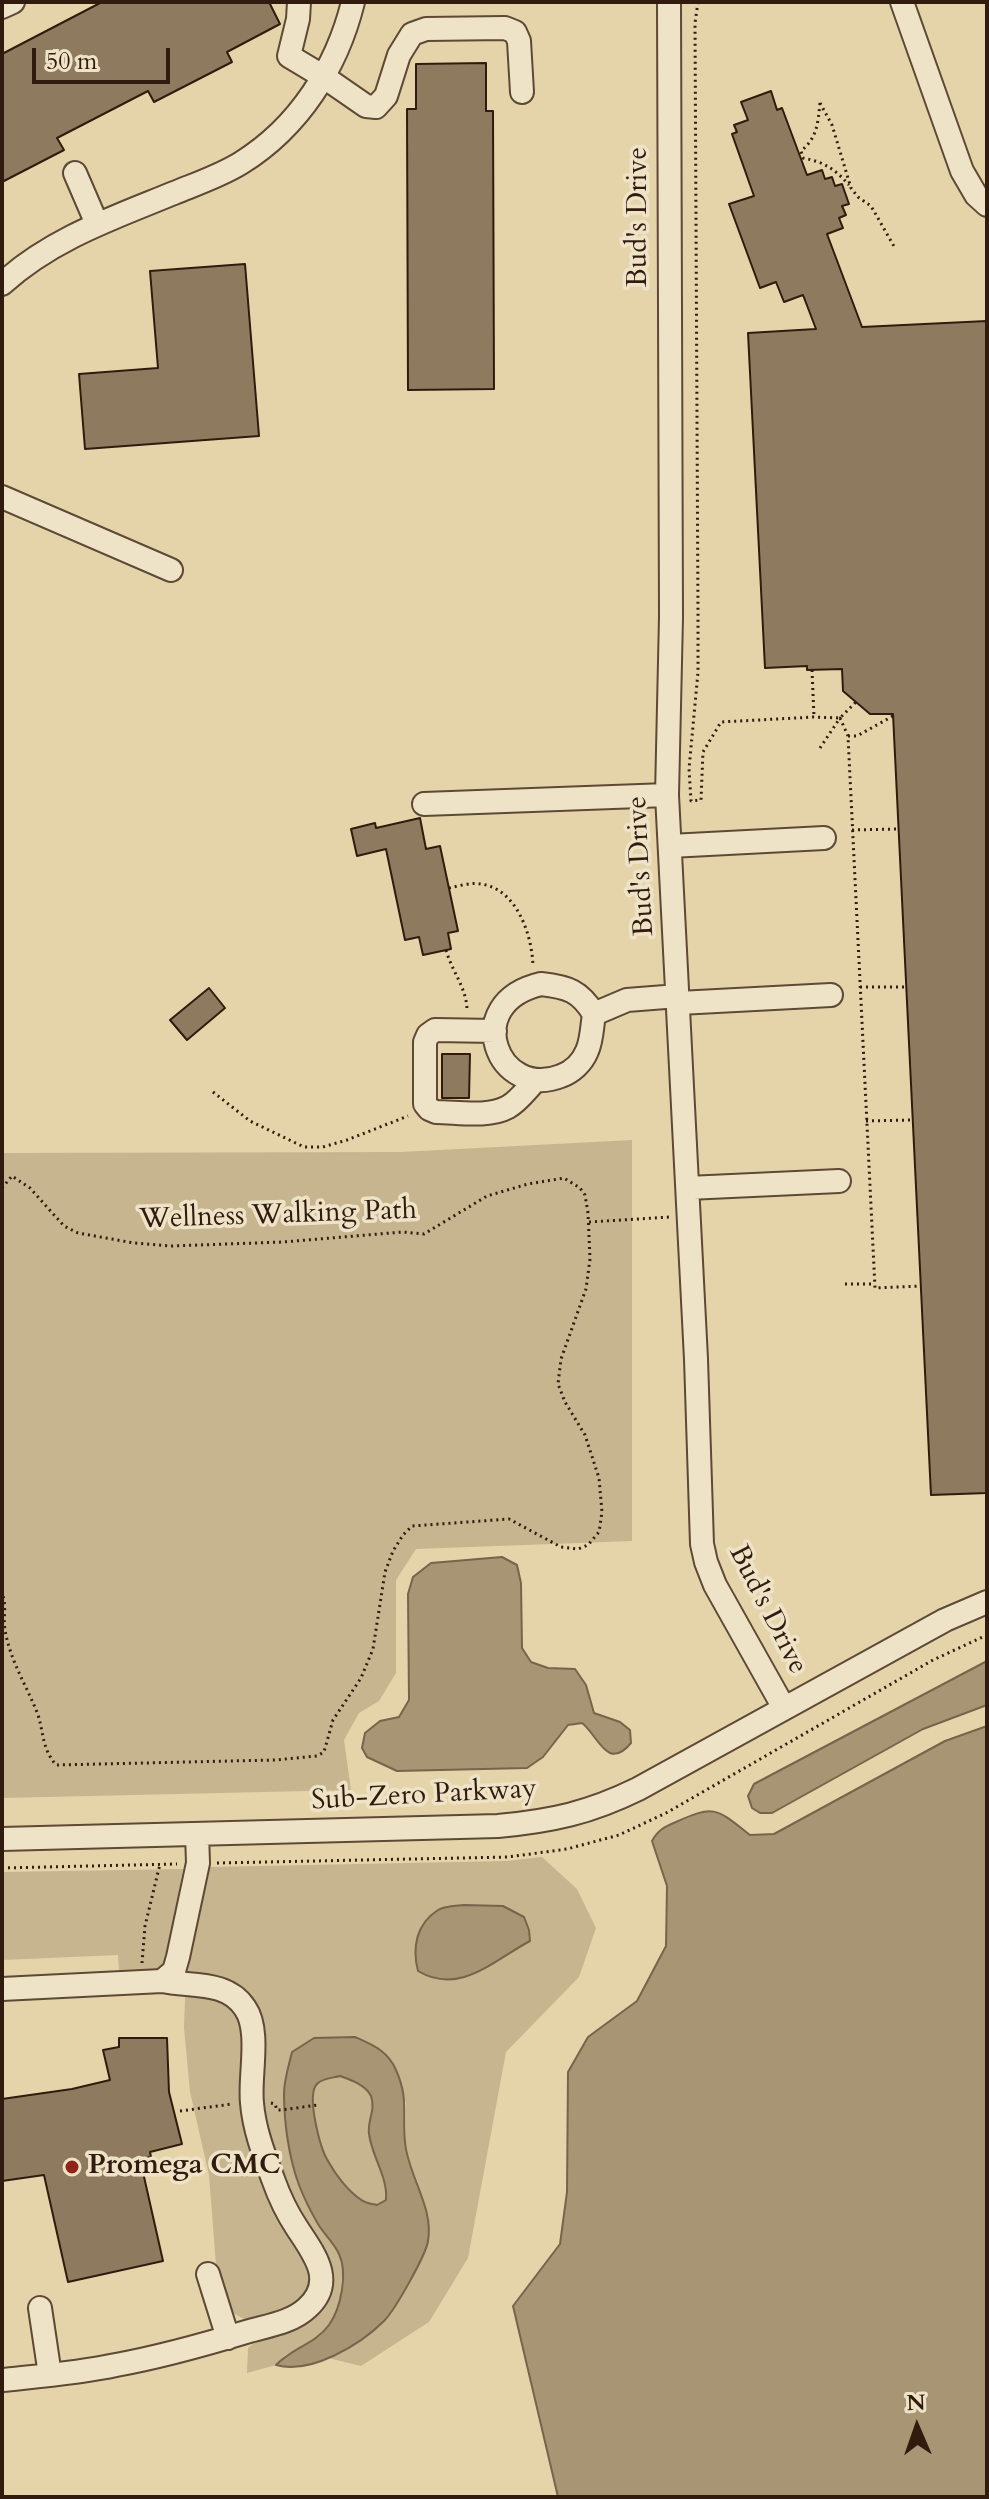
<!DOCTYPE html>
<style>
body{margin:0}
#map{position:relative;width:989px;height:2499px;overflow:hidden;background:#e5d4a9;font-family:Cardo,serif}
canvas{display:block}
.frame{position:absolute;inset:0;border:4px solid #301b0e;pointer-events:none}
.north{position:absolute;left:877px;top:2387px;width:80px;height:80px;-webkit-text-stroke:6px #eee3c7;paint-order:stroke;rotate:358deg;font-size:22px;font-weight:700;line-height:32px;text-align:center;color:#301b0e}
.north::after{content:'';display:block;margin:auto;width:28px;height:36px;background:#301b0e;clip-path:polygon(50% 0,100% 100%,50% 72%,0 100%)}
.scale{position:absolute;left:32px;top:48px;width:138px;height:36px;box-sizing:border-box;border:4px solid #301b0e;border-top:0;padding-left:10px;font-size:24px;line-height:28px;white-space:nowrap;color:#301b0e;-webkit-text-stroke:6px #eee3c7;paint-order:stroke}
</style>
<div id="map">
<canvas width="989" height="2499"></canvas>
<div class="frame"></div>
<div class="north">N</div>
<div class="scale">50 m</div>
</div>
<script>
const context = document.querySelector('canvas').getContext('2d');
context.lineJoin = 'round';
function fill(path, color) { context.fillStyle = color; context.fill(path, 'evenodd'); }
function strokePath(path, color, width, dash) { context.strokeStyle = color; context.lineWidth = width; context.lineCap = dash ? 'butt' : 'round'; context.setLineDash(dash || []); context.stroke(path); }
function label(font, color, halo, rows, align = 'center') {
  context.font = font + ' Cardo,serif'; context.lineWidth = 7; context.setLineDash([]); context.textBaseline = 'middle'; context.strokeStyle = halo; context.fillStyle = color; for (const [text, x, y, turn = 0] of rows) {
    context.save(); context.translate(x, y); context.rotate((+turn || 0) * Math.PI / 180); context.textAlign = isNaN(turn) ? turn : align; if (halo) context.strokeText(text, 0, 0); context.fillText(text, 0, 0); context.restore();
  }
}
const green = new Path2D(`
 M632 1140V1541L416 1549 396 1580V1673L379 1701 359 1713 344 1740 351 1790 2 1798V1153L401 1152Z
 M542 1857 577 1889 596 1928 579 1977 506 2052 468 2258 429 2322 361 2366 328 2358 357 2342 429 2218 414 2180 405 2142 406 2102 314 2038 288 2139 299 2184 317 2223 339 2253 343 2266 340 2299 330 2324 309 2344 285 2355 276 2365 247 2373 248 2348 262 2336 254 2324 227 2310 216 2265 209 2175 190 2092 184 2028 186 1972 210 1867 506 1861Z
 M183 1869 167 1963 160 1969 119 1970 118 1955 2 1960V1872Z
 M340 2076C351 2080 366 2085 371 2096 376 2109 367 2121 369 2134 372 2157 388 2177 386 2200L377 2205C371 2204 364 2203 360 2199 348 2191 335 2174 328 2161 320 2148 306 2095 317 2084 322 2078 332 2078 340 2076Z`);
const water = new Path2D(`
 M502 1557 517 1565 521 1583 522 1648 531 1662 548 1668 575 1669 586 1685 594 1713 620 1722 630 1730 631 1743C607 1772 598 1735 582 1723L568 1725 543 1757 527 1768 397 1771 367 1757 362 1748 365 1733 380 1721 399 1717 409 1700 408 1594 413 1577 431 1563Z
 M987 1661V1705L923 1729 772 1813H760L752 1808 748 1796 754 1784Z
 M987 1726V2497H558L513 2306 560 2244 567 2192 568 2072 588 2037 637 2001 666 1946 667 1886 652 1841C658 1830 664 1827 676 1822 715 1804 717 1809 750 1835L774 1834 945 1741Z
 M464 1905 503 1906 524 1917 529 1930 530 1941C494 1960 460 1996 418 1971 412 1948 416 1924 438 1910 445 1906 456 1906 464 1905Z
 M355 2037C373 2045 388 2051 396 2070 409 2099 402 2114 405 2142 408 2176 434 2207 428 2241 426 2255 395 2310 384 2321 360 2345 310 2375 276 2365 292 2348 315 2344 329 2325 341 2308 348 2273 339 2254 334 2243 324 2234 318 2224 311 2212 304 2198 299 2185 289 2158 284 2123 284 2094 284 2080 289 2065 292 2052L314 2038ZM340 2076C351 2080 366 2085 371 2096 376 2110 367 2121 369 2134 372 2157 388 2177 386 2200L377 2205C372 2204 364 2203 360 2199 348 2191 335 2174 328 2161 320 2148 306 2095 317 2084 322 2078 333 2078 340 2076Z`);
const building = new Path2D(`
 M102 2H269L280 24 227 52 232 62 154 102 148 91 57 138 64 150 2 182V54Z
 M486 63V111H493L494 389 408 390 407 109H416V64Z
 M771 91 777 110 782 108 807 175 822 170 825 179 832 177 835 186 842 184 849 204 842 206 846 215 839 218 843 228 827 234 862 327 987 321V1493L931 1495 893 714H870L843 691 842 669 807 670V666L765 668 748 333 816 329 803 295 784 302 776 282 760 288 729 204 754 196 732 134 737 132 734 125 748 120 741 102Z
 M245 264 259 436 85 449 79 374 158 368 150 271Z
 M420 818 426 849 440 846 458 931 448 933 451 949 423 955 419 937 405 940 386 849 357 856 351 829 375 823 376 828Z
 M209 988 225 1008 187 1040 170 1020Z
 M442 1054H470L469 1098H442Z
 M119 2038H167L169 2092 182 2144 150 2152 151 2157 140 2159 163 2261 68 2282 44 2175 2 2181V2099L72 2089 110 2080 103 2050 119 2047Z`);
const path = new Path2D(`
 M698 2 695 23 698 616V672L689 769 691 801 701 800 703 752 721 722 814 717 840 718 856 702
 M820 103 832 125 851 188 858 197 871 206 895 248
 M820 103C818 123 817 138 801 151L803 158C824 162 835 169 849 185
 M812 670 814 717
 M848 736H857L893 716
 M820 748 840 718 848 736 875 1288 921 1286
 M852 830 899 829
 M449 888C459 886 471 882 481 884 517 889 532 935 533 966
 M446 950C452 972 467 988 467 1011
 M860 987H907
 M213 1092 250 1121 304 1147H323L347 1140 408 1116
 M866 1121 913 1120
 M2 1188 12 1176 30 1188 64 1226 78 1233 134 1243 171 1246 283 1242 403 1232 424 1234 487 1196 528 1184 564 1178 580 1188 585 1195 588 1213 590 1259 586 1289 561 1359 558 1384 565 1402 585 1435 599 1478 602 1512 599 1532 588 1545 578 1549 561 1547 509 1519 412 1526 403 1535 393 1551 385 1572 373 1649 361 1678 333 1720 324 1752 317 1756 275 1760 56 1765C41 1747 44 1731 37 1712 26 1685 10 1660 5 1630 3 1617 7 1605 2 1593
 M589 1222 669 1217
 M845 1284H873
 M217 1863 508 1857 567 1849 619 1835 666 1813 933 1660 987 1635
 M2 1868 177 1864
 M142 1963 145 1926 160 1864
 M271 2103 275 2104 277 2110H281L318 2105
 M180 2111 232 2104`);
const minor = new Path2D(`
 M299 2 298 19 289 56 324 77 366 106 376 107 386 96 399 55 412 34 426 29 505 28 515 32 519 41 522 92
 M669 2 671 617 667 795 696 1359 702 1544 706 1562 715 1585 784 1708
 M902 2 962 171 976 195 987 205
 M2 7 13 2
 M75 173 97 224
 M2 284C51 239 113 218 174 193 196 184 220 176 241 163 299 127 337 67 353 2
 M2 497 171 570
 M424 804 667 795
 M670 846 824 838
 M541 984C568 987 580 991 594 1014 592 1026 592 1040 587 1051 582 1063 572 1072 561 1076 498 1101 459 1003 541 984Z
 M679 1003 831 995
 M594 1014 627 1000 678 996
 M495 1031 435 1030 428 1035 425 1042V1104L429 1109 436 1112C457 1112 488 1118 508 1107 519 1101 527 1089 536 1080
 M688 1188 839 1181
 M2 1839 498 1826C552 1821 589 1813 638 1789L945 1620 987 1602
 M2 1989 162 1981 174 1971 178 1957 198 1863 197 1834
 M208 2274 228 2338
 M40 2308 50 2375
 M2 2380C40 2376 79 2373 116 2365 160 2357 203 2345 246 2332 266 2326 291 2323 307 2308 337 2281 313 2253 297 2228 287 2213 279 2196 273 2179 264 2155 254 2129 252 2103 249 2076 261 2031 245 2008 227 1980 191 1987 162 1981`);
const markers = [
 [72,2167,8,"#8f2418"]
];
const streetNames = [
 ["Bud's Drive",640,217,-90],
 ["Bud's Drive",642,866,-93],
 ["Wellness Walking Path",278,1216,-2],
 ["Bud's Drive",767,1610,63],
 ["Sub-Zero Parkway",424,1796,-3]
];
const poiNames = [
 ["Promega CMC",88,2167]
];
fill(green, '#c6b58f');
fill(water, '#a79574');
strokePath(water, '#77644b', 2);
fill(building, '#8e7b5f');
strokePath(building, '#301b0e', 2);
strokePath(minor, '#5d4935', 26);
strokePath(path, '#301b0e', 3, [2, 4]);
strokePath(minor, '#eee3c7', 22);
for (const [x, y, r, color] of markers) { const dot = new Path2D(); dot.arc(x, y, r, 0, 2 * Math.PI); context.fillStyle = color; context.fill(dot); strokePath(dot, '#eee3c7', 3); }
label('28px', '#301b0e', '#eee3c7', streetNames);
label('bold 28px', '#301b0e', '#eee3c7', poiNames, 'left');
</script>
